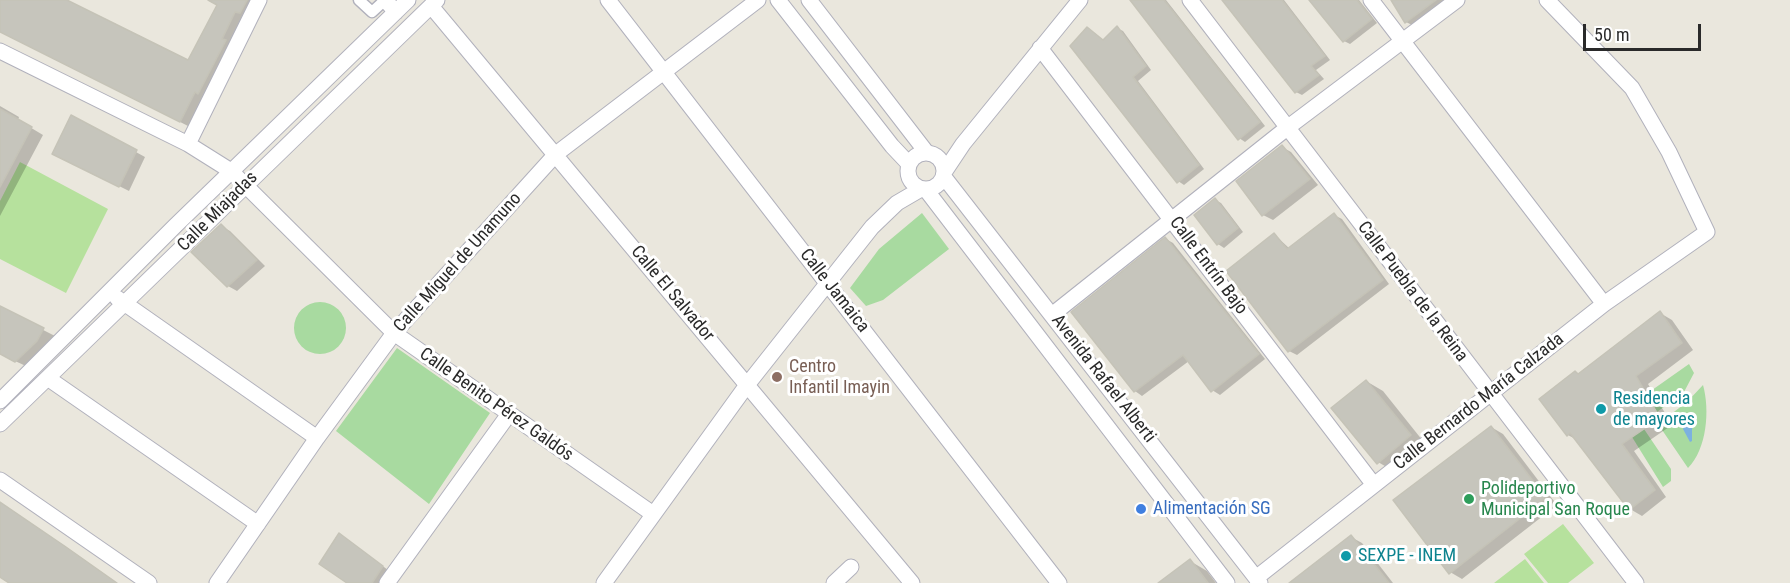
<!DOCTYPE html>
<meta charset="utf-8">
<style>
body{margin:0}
#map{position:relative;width:1790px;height:583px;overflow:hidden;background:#eae7dd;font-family:"Roboto Condensed",sans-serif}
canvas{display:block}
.scale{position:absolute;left:1583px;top:24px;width:118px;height:27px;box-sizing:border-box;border:3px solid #2a2a2a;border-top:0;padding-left:8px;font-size:18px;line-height:21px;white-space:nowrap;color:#2a2a2a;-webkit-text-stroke:4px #fff;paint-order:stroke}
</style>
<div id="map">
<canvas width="1790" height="583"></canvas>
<div class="scale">50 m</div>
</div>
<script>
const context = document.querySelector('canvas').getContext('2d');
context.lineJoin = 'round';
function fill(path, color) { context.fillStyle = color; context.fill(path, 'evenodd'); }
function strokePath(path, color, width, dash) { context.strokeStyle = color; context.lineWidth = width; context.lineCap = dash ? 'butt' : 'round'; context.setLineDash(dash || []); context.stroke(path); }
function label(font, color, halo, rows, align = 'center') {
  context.font = font + ' "Roboto Condensed",sans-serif'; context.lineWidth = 6; context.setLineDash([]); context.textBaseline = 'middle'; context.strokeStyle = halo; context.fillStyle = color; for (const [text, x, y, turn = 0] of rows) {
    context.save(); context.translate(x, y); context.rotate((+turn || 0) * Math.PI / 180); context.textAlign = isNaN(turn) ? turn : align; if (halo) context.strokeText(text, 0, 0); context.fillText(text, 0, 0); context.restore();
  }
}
const green = new Path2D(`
 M922 213 949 249 883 300 866 306 850 288 879 249Z
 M294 328a26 26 0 1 1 52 0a26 26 0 1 1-52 0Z
 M397 348 490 413 429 504 336 431Z
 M1689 364 1694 373 1684 392 1657 412 1645 395Z
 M1703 385C1710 410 1707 449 1688 468L1658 424 1687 402Z
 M1644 429 1671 469V481L1663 487 1632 437Z`);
const pitch = new Path2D(`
 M20 162 108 209 66 293 0 259V201Z
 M1563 524 1594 563 1568 583H1548L1524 554Z
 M1525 559 1544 583H1494Z`);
const water = new Path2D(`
 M1694 416 1696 419 1692 429V441L1690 442 1683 429 1688 418Z`);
const shadow = new Path2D(`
 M64 0 188 62 220 0H262L192 128 0 31V0Z
 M1132 0H1166L1265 126 1245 142 1239 138Z
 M1224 0H1284L1330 60 1316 70 1324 79 1302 95 1296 92Z
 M1311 0H1359L1377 23 1350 44 1344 41Z
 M1393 0H1446L1412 25 1406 22Z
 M1117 28 1123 31 1151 70 1138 81 1204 169 1184 185 1178 181 1088 29 1104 41Z
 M0 106 19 117 18 120 43 135 0 216Z
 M72 117 145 157 129 191 63 158Z
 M1282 147 1291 152 1318 185 1273 220 1263 215 1238 181Z
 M1215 200 1221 203 1243 232 1224 248 1218 244Z
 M1334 215 1342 219 1389 284 1297 355 1289 351 1275 235 1290 249Z
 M221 226 230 231 265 266 237 291 228 286Z
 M1166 239 1173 243 1265 359 1220 395 1212 390 1189 361 1142 396 1135 391Z
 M0 308 55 336 28 367 0 354Z
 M1660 313 1672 320 1693 350 1648 384 1672 425 1634 451 1666 497 1642 516 1630 509 1577 440 1568 435 1579 375Z
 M1366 381 1383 391 1427 446 1395 472 1378 462Z
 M1491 427 1503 434 1557 505 1462 579 1450 572Z
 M1351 537 1362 543 1393 583H1304Z
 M345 538 388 570 380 583H350Z
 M1190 561 1207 571 1216 583H1161Z`);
const building = new Path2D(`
 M0 0H67L188 60 217 5 208 0H247L240 13 235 12 222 39 226 40 198 94 195 92 180 122 0 32Z
 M1130 0H1164L1260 122 1238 140Z
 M1222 0H1282L1325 56 1311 66 1319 75 1295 93Z
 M1309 0H1357L1372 19 1343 42Z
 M1391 0H1436L1405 23Z
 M1117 26 1146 66 1133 77 1199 165 1177 183 1070 46 1087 27 1103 40Z
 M0 109 32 127 0 187Z
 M71 115 137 150 119 187 52 154Z
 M1282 145 1310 179 1262 216 1236 181Z
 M1215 198 1238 228 1217 245 1194 215Z
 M1334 213 1383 280 1288 352 1226 271 1274 233 1287 249Z
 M221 224 257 260 227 287 191 252Z
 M1165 237 1259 354 1211 392 1183 355 1134 392 1071 312Z
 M0 306 44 328 37 341 15 362 0 354Z
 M1660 311 1682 343 1636 376 1660 418 1622 444 1655 490 1629 510 1570 433 1567 436 1539 399 1575 371 1578 374Z
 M1366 380 1411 435 1377 464 1331 408Z
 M1491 426 1546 498 1449 574 1393 500Z
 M0 502 66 547 117 583H9L0 577Z
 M339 533 383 566 372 583H347L319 564Z
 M1351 535 1389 583H1289Z
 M1190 559 1208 583H1158Z`);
const pedestrian = new Path2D(`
 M359 0 372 12 385 0`);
const minor = new Path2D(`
 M385 0 396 12
 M608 0 1059 583
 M778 0 892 146 909 164
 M809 0 927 153
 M1190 0 1636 583
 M1371 0 1604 304
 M431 6 912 583
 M1040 48 1374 485
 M0 51 188 144 231 171 394 333 653 514
 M188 144 259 0
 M908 171a18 18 0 1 1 36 0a18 18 0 1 1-36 0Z
 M945 171 963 144 1080 0
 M944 177 1260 583
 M927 191 1227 583
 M117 298 317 438
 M1053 314 1287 128 1457 0
 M49 379 258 524
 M0 401 175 226 408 0
 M0 424 437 0
 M0 480 149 583
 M1256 578 1604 304 1707 232 1669 152 1632 88 1547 0
 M217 583 317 438 394 333 556 154 758 0
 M387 583 509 414
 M604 583 747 385 872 227 897 203 921 189
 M834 583 851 567`);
const markers = [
 [777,377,6,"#8d6e63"],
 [1601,409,6,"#0f9aa8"],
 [1469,499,6,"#2e9e5b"],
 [1141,509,6,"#3f7fe0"],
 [1346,556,6,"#0f9aa8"]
];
const streetNames = [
 ["Calle Miajadas",218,212,-45],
 ["Calle Miguel de Unamuno",458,263,-48],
 ["Calle Entrín Bajo",1208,266,53],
 ["Calle Jamaica",834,291,52],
 ["Calle Puebla de la Reina",1412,292,53],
 ["Calle El Salvador",672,294,50],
 ["Avenida Rafael Alberti",1103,379,52],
 ["Calle Bernardo María Calzada",1479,402,-38],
 ["Calle Benito Pérez Galdós",496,405,35]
];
const educationNames = [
 ["Centro",789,367],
 ["Infantil Imayin",789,388]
];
const cultureNames = [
 ["Residencia",1613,399],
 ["de mayores",1613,420],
 ["SEXPE - INEM",1358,556]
];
const leisureNames = [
 ["Polideportivo",1481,489],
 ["Municipal San Roque",1481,510]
];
const shopNames = [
 ["Alimentación SG",1153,509]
];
fill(green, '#a8daa0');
fill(pitch, '#b6e19d');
fill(water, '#7cb1e0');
fill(shadow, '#0003');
fill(building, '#c6c5bc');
strokePath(building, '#c5c3b7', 1.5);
strokePath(pedestrian, '#b1b1bc', 13);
strokePath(minor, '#b1b1bc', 17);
strokePath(pedestrian, '#fff', 10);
strokePath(minor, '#fff', 15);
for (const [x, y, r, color] of markers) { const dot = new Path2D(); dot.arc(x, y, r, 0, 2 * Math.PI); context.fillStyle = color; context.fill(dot); strokePath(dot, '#fff', 2); }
label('18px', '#2a2a2a', '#fff', streetNames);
label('18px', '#785e54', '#fff', educationNames, 'left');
label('18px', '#0d838f', '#fff', cultureNames, 'left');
label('18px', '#27864d', '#fff', leisureNames, 'left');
label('18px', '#366cbe', '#fff', shopNames, 'left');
</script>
